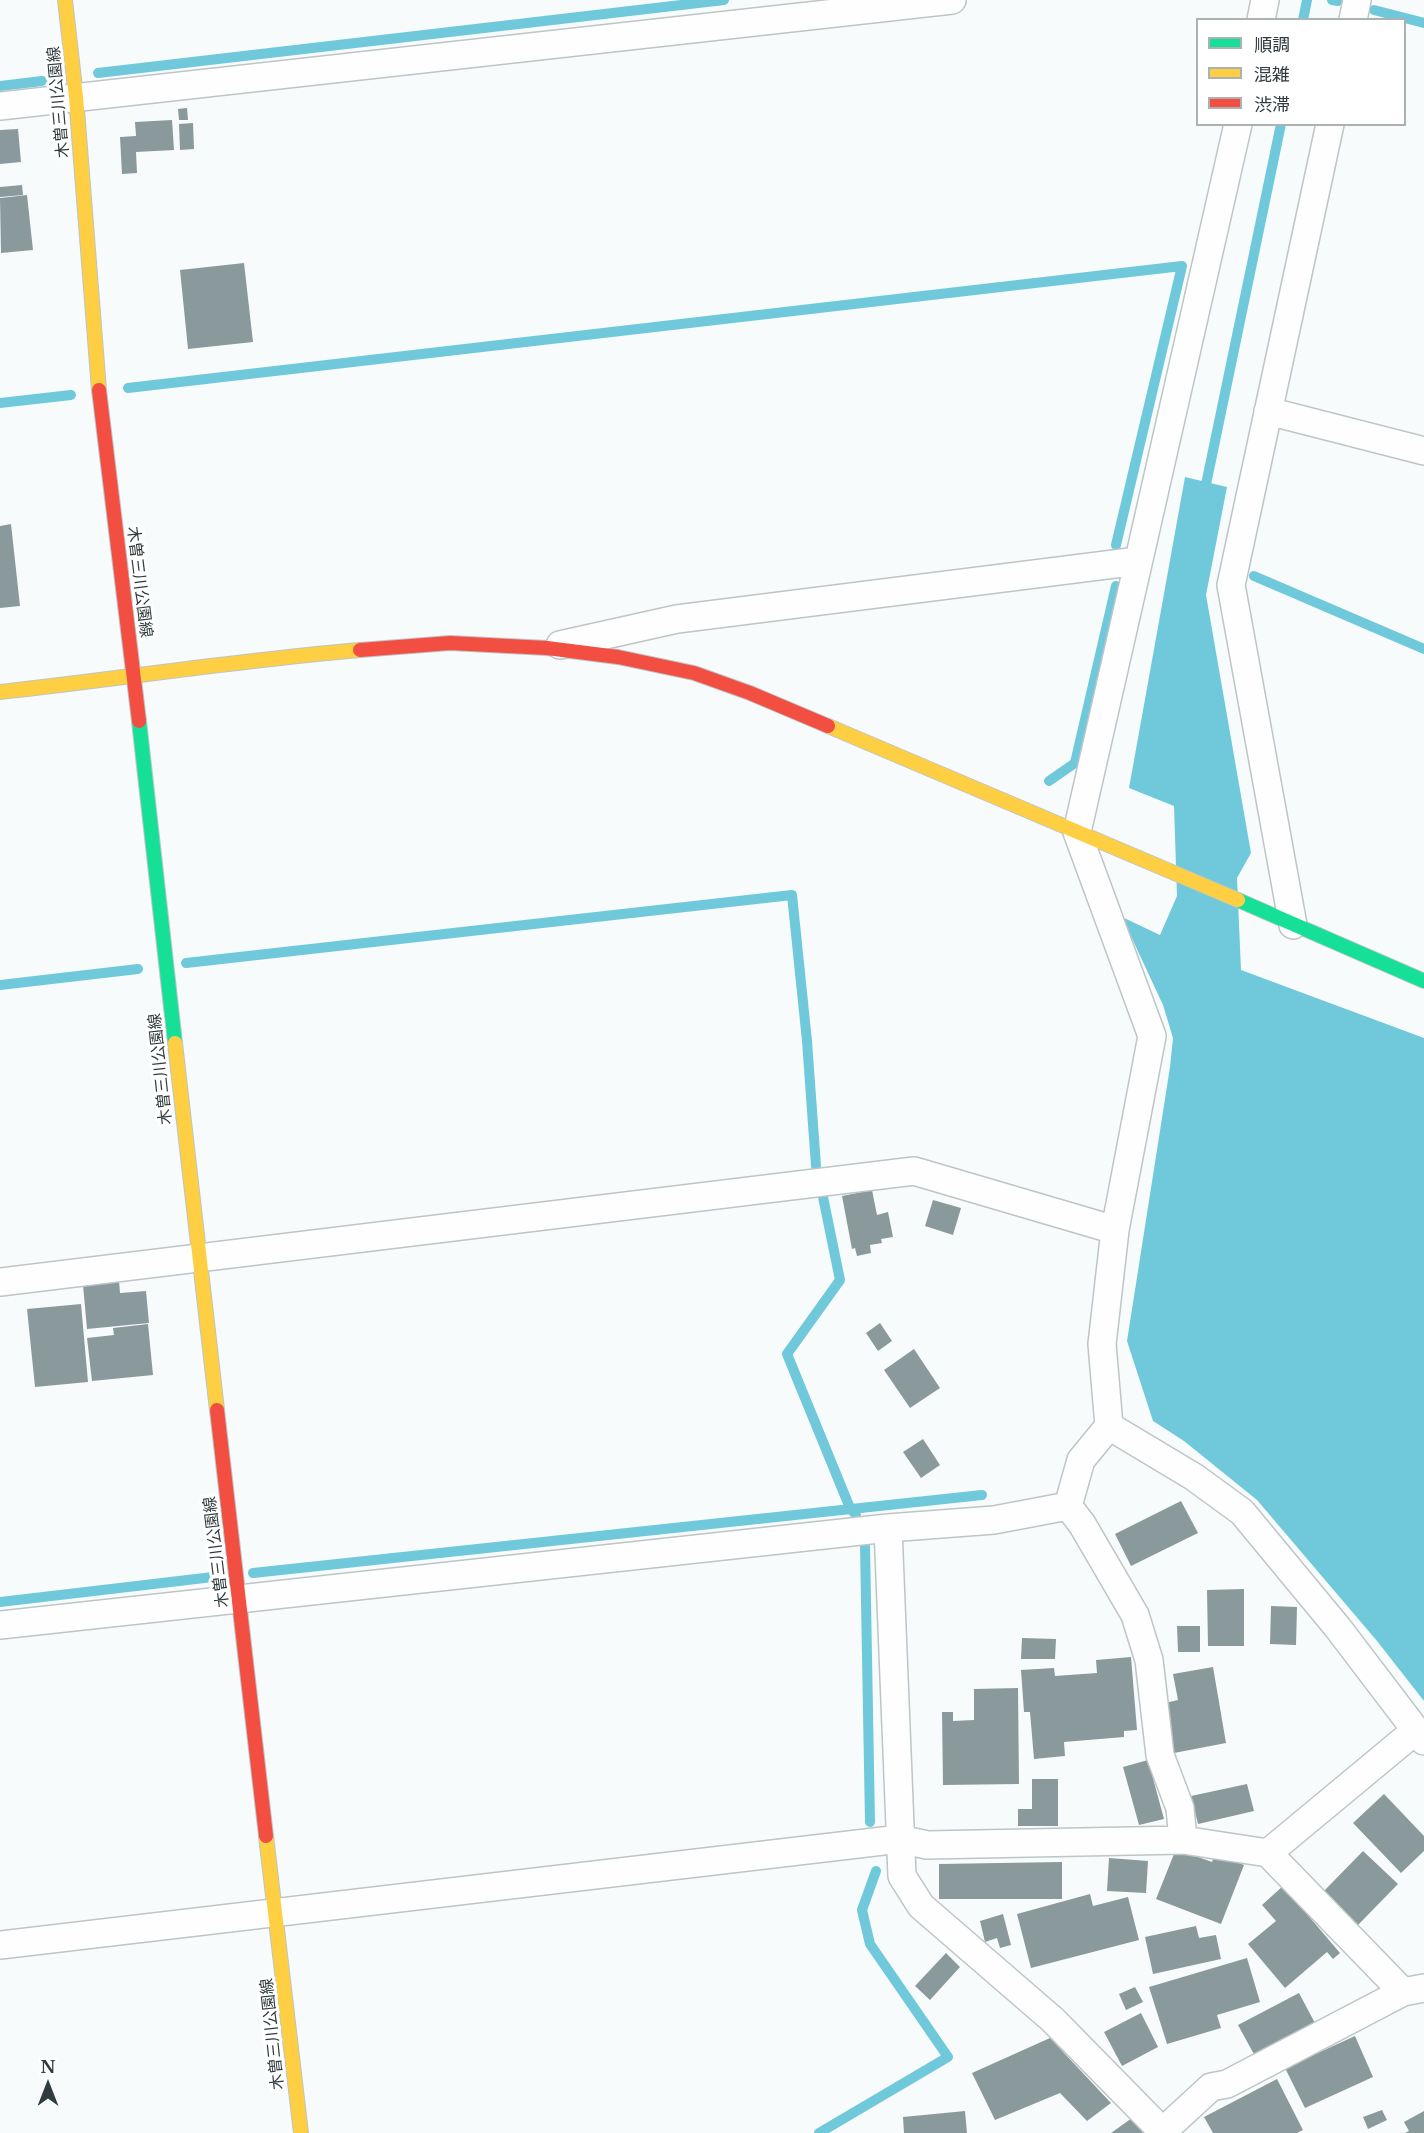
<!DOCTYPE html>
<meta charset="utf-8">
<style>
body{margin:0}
#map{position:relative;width:1424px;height:2133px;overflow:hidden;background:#f8fbfc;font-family:"Libre Baskerville","Noto Sans JP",serif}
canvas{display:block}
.legend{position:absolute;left:1196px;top:18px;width:210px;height:108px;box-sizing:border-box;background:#fff;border:2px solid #acb1b2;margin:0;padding:8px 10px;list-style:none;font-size:18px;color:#2f3b3e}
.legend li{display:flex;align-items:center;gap:12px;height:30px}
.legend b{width:30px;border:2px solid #acb1b2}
.north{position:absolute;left:18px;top:2055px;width:60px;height:60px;-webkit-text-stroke:4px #fff;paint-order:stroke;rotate:0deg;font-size:16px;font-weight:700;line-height:24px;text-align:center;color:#2f3b3e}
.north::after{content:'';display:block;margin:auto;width:21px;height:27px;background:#2f3b3e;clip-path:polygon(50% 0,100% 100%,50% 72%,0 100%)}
</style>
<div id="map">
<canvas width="1424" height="2133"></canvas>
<ul class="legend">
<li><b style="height:8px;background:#16e098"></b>順調</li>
<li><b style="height:8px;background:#ffcf43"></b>混雑</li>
<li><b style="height:8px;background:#f24e42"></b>渋滞</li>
</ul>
<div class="north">N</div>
</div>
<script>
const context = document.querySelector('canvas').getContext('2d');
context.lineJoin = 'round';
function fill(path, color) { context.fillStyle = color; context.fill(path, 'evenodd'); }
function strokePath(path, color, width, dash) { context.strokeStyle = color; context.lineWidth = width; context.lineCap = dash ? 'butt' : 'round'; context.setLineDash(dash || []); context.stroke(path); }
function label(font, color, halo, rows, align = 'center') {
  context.font = font + ' "Libre Baskerville","Noto Sans JP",serif'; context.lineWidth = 6; context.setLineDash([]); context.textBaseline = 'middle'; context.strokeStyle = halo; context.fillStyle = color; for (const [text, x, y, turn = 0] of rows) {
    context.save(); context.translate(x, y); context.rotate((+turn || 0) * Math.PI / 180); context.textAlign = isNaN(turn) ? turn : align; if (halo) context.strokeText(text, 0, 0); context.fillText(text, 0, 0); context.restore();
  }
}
const water = new Path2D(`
 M1185 477 1227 487 1206 595 1251 853 1237 878 1241 970 1424 1038V1701L1377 1641 1257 1500 1184 1441 1153 1421 1127 1341 1170 1067 1173 1038 1163 1005 1122 917 1160 935 1177 896 1174 806 1129 788Z`);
const stream = new Path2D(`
 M1332 0 1338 1
 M1374 10 1424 23
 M1303 20 1307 0
 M98 73 724 0
 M0 86 42 81
 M128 388 1182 266 1116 545
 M0 403 71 395
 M1204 494 1281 124
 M1254 576 1424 649
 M1049 781 1075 763 1116 586
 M186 963 792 895 807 1041 816 1166
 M0 985 138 969
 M823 1197 840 1280 787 1354 850 1508 856 1515
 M865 1545 870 1822
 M253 1573 982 1495
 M0 1602 213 1577
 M819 2133 948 2057 870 1944 862 1910 876 1871`);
const building = new Path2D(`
 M187 108 188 120H179L178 109Z
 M172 120 174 150 136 152 137 173 122 174 120 137 136 136 135 122Z
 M193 123 194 149 180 150 179 124Z
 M18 129 21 162 0 164V130Z
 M22 185 23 195 0 197V187Z
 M27 195 33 250 1 253 0 198Z
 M244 263 253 342 188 349 180 270Z
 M11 524 20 606 0 608V526Z
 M872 1190 877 1215 888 1212 893 1237 881 1239 882 1243 870 1245 871 1253 857 1256 855 1248 852 1249 842 1196Z
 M933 1200 961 1208 953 1235 925 1226Z
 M119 1281 120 1293 146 1291 149 1323 87 1329 83 1285Z
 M81 1304 88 1382 35 1387 27 1309Z
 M880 1323 892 1341 878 1351 866 1333Z
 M148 1324 153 1375 92 1381 87 1338 114 1335 113 1328Z
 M914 1349 940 1388 910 1408 884 1370Z
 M923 1439 940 1465 921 1478 903 1452Z
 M1181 1501 1198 1533 1131 1566 1115 1534Z
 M1244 1589V1646H1208L1207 1590Z
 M1271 1606 1297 1607 1296 1645 1270 1644Z
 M1177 1626H1200V1652H1178Z
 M1022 1638 1056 1639 1055 1659H1021Z
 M1131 1657 1137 1730 1124 1731V1737L1064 1742 1065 1756 1034 1759 1030 1712H1024L1021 1670 1054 1668 1055 1676 1097 1673 1096 1660Z
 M1213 1667 1226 1743 1174 1753 1165 1703 1178 1700 1173 1674Z
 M1018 1688 1019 1784 943 1785 942 1712H953V1721L974 1720V1689Z
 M1148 1760 1164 1819 1139 1825 1123 1767Z
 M1032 1779H1058V1826H1018V1809H1032Z
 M1247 1784 1254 1811 1198 1824 1191 1796Z
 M1384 1794 1424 1836V1851L1401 1873 1353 1823Z
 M1176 1849 1212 1862 1215 1853 1244 1865 1221 1924 1156 1899Z
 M1363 1851 1398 1884 1358 1925 1324 1891Z
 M1109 1858 1148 1861 1146 1893 1107 1891Z
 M1062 1862V1899H939V1864Z
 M1283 1886 1340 1953 1333 1959 1327 1952 1285 1988 1248 1944 1276 1921 1262 1905Z
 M1090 1894 1093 1906 1128 1897 1139 1940 1031 1968 1017 1914Z
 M1003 1914 1011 1945 1000 1948 997 1938 985 1942 980 1921Z
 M1196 1926 1199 1938 1216 1935 1221 1959 1153 1974 1145 1937Z
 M946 1953 960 1967 930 2000 915 1986Z
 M1247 1958 1260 2002 1217 2015 1221 2028 1167 2044 1149 1987Z
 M1135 1987 1143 2002 1126 2010 1119 1994Z
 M1299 1993 1316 2025 1256 2058 1238 2025Z
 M1141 2013 1158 2047 1122 2066 1104 2032Z
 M1355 2036 1373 2077 1305 2108 1285 2068Z
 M1050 2038 1111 2103 1087 2121 1060 2093 995 2120 972 2073Z
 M1277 2079 1303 2130 1297 2133H1213L1204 2117Z
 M1382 2110 1387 2120 1368 2129 1363 2117Z
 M965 2111 967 2133H904L903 2117Z
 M1424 2111V2133H1405L1409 2131 1404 2122Z
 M1132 2118 1143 2133H1111Z`);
const street = new Path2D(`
 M1261 20 1265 0
 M1353 20 1357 0
 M0 106 952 0
 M1268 411 1424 451
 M560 645 677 619 1138 561
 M1293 925 1231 585 1330 124
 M0 1282 914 1171 1115 1230
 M1109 1426 1194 1477 1242 1512 1338 1628 1424 1741
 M1068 1506 1082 1524 1135 1615 1149 1660 1160 1755 1180 1808 1183 1840
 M0 1625 888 1528
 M1268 1853 1415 1731
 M0 1945 900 1839 927 1845 1183 1840 1268 1853 1403 1992 1424 1988
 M1161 2133 1211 2087 1227 2084 1403 1992
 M1164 2133 1053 2020 921 1906 902 1876 888 1528 994 1520 1068 1506 1081 1460 1109 1426 1102 1344 1115 1230 1152 1036 1077 832 1238 124`);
const fast = new Path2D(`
 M139 721 175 1043
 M1238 900 1424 981`);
const slow = new Path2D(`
 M65 0 76 97 99 390
 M0 692C120 679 239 660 360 650
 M828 726 1238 900
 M175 1043 217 1410
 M266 1836 301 2133`);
const jam = new Path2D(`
 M99 390 139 721
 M360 650 450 643 547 648 618 657 694 673 750 693 828 726
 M217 1410 266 1836`);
const streetNames = [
 ["木曽三川公園線",59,102,-95],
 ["木曽三川公園線",139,582,83],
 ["木曽三川公園線",161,1069,-96],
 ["木曽三川公園線",217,1552,-97],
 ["木曽三川公園線",273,2034,-96]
];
fill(water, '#70c9db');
strokePath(stream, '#70c9db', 10);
fill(building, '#8a999c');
strokePath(street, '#bdc5c7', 30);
strokePath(fast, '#bdc5c7', 16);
strokePath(slow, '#bdc5c7', 16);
strokePath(jam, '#bdc5c7', 16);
strokePath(street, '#fefeff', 27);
strokePath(fast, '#16e098', 14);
strokePath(slow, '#ffcf43', 14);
strokePath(jam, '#f24e42', 14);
label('16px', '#2f3b3e', '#fff', streetNames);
</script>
